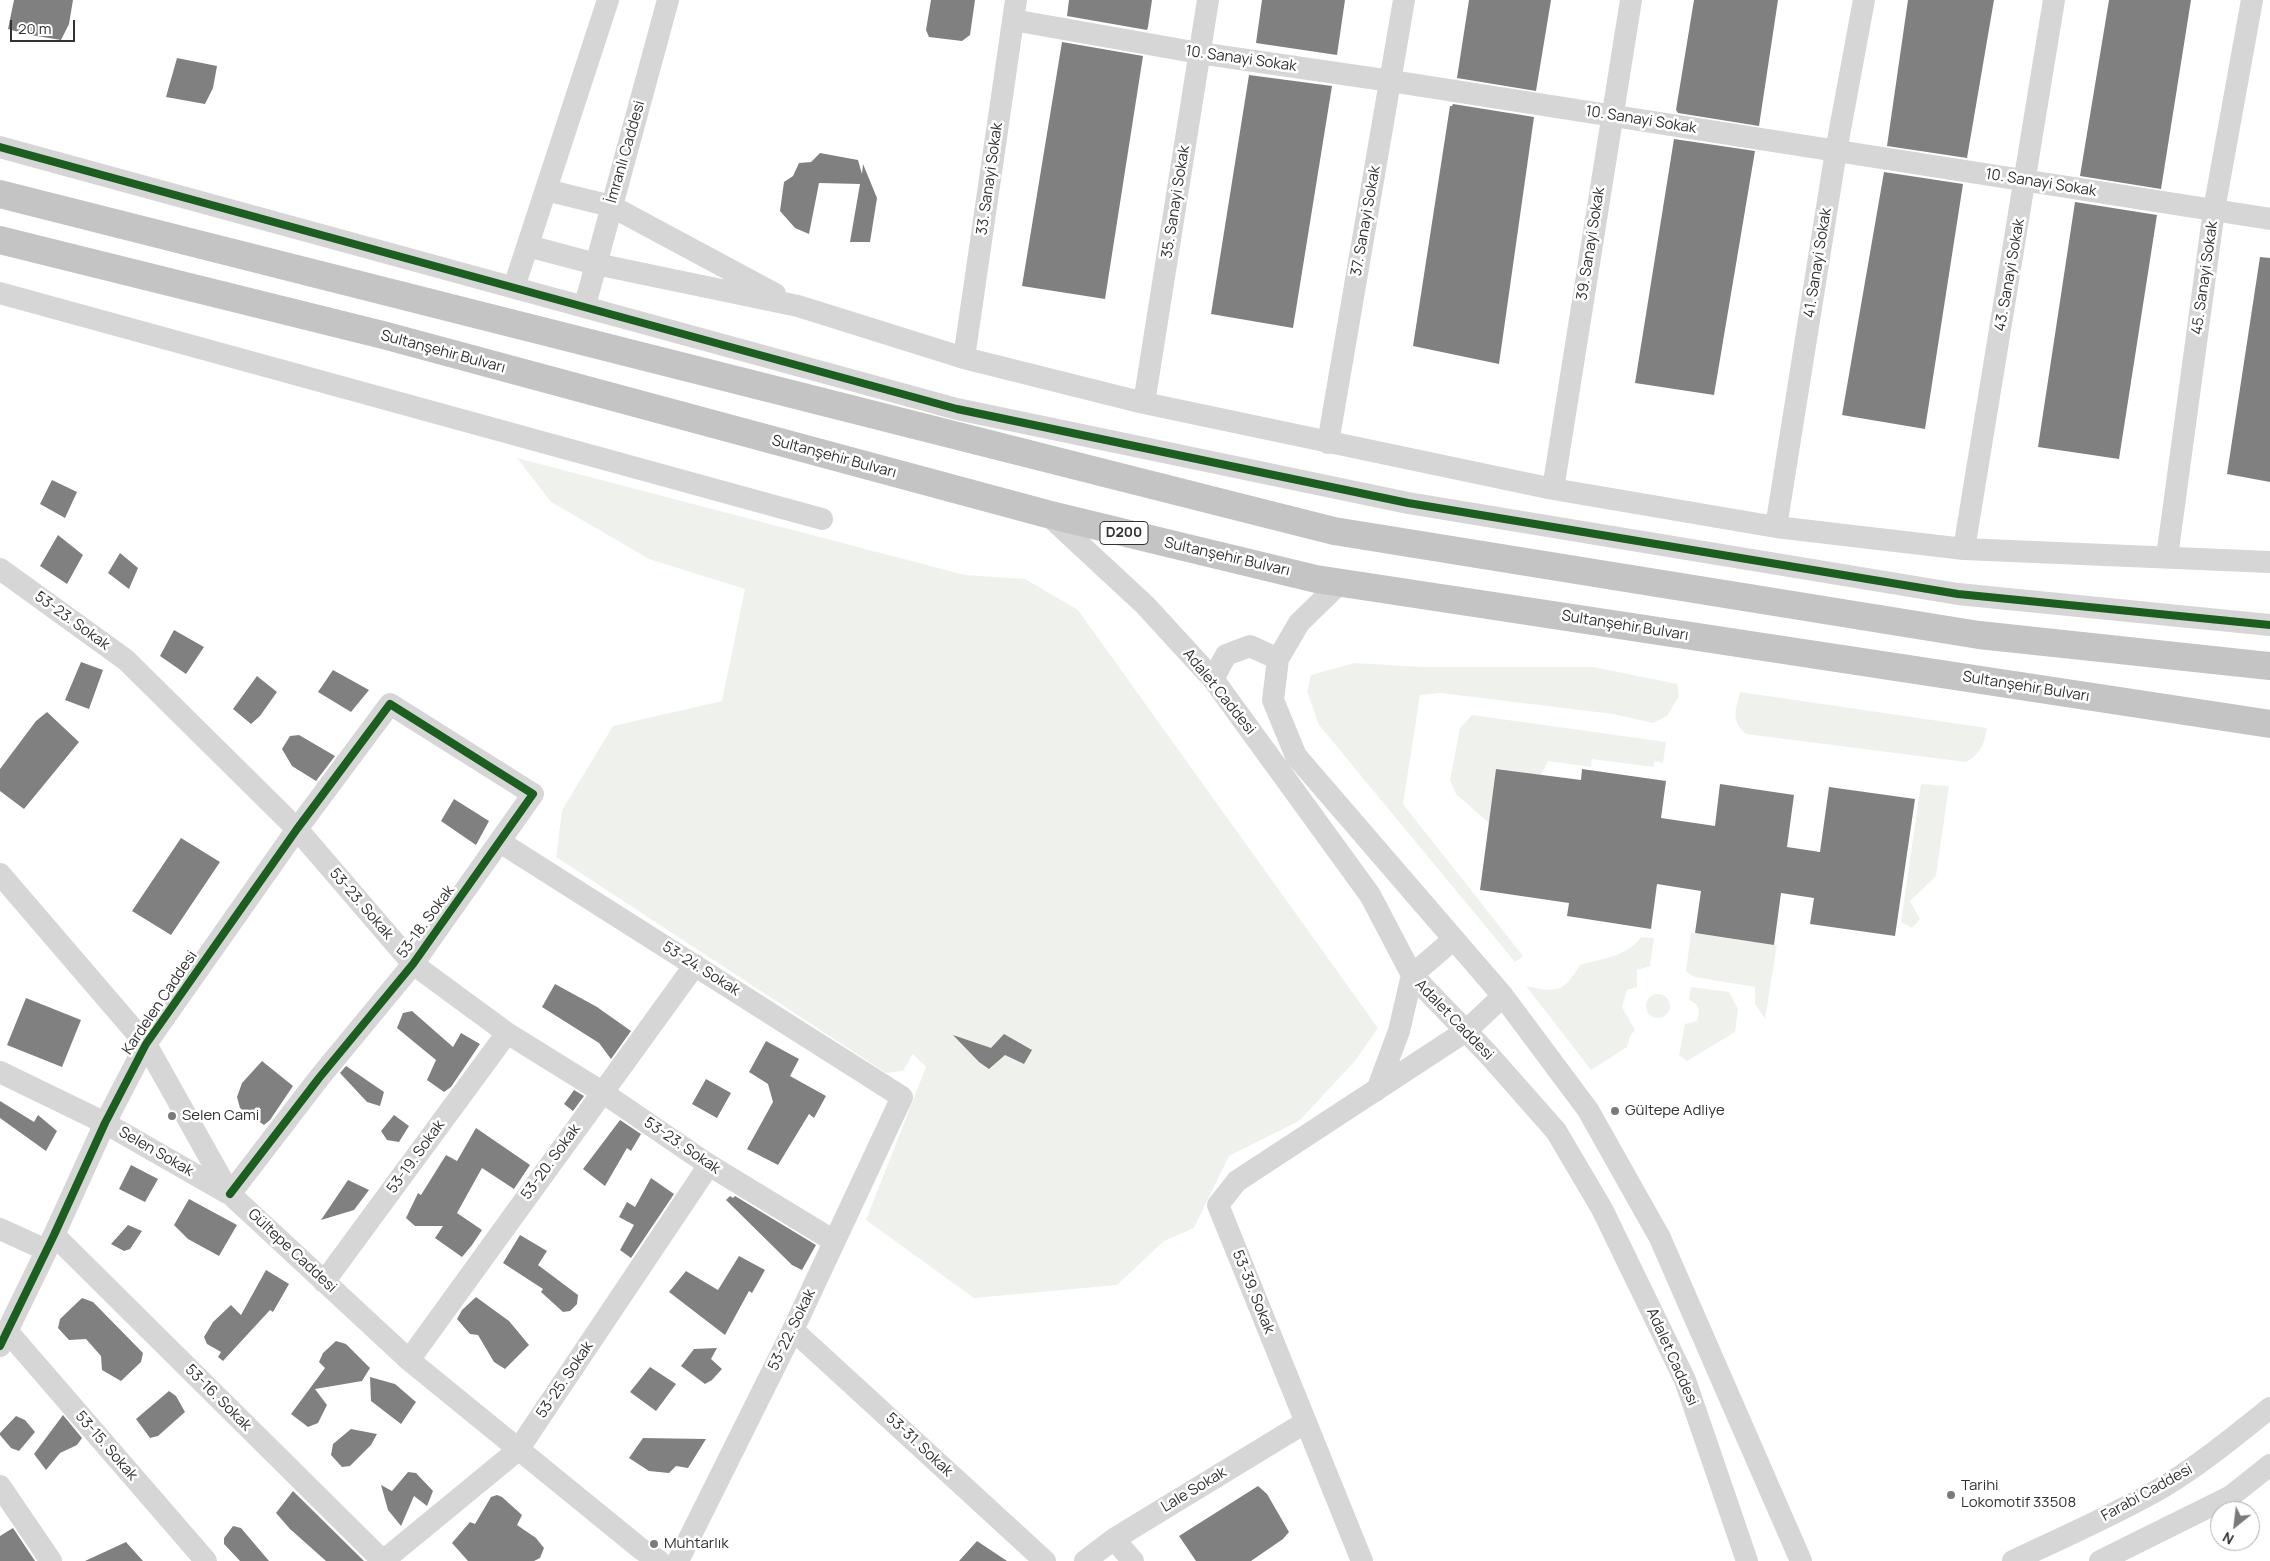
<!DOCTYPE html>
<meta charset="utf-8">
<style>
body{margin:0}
#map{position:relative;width:2270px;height:1561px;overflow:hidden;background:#fff;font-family:Manrope,sans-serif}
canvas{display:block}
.north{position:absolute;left:2210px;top:1501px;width:50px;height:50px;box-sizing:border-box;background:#fff;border:1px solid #adadad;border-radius:50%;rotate:209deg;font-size:14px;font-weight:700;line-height:20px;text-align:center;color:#323232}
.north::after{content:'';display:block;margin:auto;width:18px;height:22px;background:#7a7a7a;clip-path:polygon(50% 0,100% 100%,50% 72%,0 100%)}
.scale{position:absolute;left:10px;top:20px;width:65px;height:22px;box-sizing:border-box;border:2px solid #323232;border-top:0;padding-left:6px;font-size:15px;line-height:18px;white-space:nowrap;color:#323232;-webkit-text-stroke:4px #fff;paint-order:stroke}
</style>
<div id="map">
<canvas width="2270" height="1561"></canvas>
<div class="north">N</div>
<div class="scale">20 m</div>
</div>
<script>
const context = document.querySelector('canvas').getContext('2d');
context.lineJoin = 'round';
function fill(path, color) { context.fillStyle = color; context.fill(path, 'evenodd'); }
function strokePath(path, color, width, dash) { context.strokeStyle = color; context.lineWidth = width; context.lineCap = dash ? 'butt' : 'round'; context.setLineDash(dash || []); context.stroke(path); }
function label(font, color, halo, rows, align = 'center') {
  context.font = font + ' Manrope,sans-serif'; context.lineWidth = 5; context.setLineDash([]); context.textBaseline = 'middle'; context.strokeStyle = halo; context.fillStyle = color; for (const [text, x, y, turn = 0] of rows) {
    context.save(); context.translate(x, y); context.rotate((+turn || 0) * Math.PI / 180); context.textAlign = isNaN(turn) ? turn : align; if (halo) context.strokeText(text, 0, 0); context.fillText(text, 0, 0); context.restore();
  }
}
const green = new Path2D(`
 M517 458 965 575 1025 579 1078 610 1378 1028 1355 1061 1299 1121 1229 1156 1194 1228 1164 1241 1117 1285 974 1298 866 1220 926 1067 913 1054 903 1071 886 1073 556 857 562 810 613 726 722 701 745 589 649 559 551 502Z
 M1355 663 1423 667H1593L1677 684 1679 696 1667 716 1653 723 1613 714 1441 693 1420 695 1403 804 1523 956 1515 962 1319 725 1307 691 1311 675Z
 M1740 692 1987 728C1985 743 1980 755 1966 762L1746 734C1730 720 1736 711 1740 692Z
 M1472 715 1666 742 1663 763 1655 761 1654 767 1592 759 1591 767 1548 761 1541 775 1496 769 1489 823 1456 794 1450 780 1460 728Z
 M1921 784 1949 786 1936 876 1910 901 1920 919 1912 928 1901 922Z
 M1691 933 1777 945 1765 1019 1755 1004V987L1694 977 1686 971Z
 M1641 937 1654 938 1650 966 1637 970V987L1627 990 1622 1007 1635 1030 1630 1036 1627 1047 1591 1070 1526 986C1557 993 1564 992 1580 965 1601 959 1628 956 1641 937Z
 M1691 987 1729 992 1738 1009 1735 1032 1687 1061 1679 1055 1685 1024 1697 1021 1699 1010 1696 1004 1689 1000Z
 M1646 1006a12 12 0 1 1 24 0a12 12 0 1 1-24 0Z`);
const building = new Path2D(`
 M14 0H73L69 24 61 40 25 34 8 29Z
 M931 0H975L970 35 962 41 929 37 926 30Z
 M1069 0H1152L1148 27 1147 30 1067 16Z
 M1262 0H1345L1337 55 1256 43Z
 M1469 0H1551L1536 91 1457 78Z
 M1694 0H1778L1759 126 1678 113 1676 110Z
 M1908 0H1994L1967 158 1887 146Z
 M2109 0H2191L2161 189 2080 176Z
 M1062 42 1143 56 1105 299 1022 286Z
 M177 58 217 66 213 88 205 104 166 97Z
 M1249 75 1332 86 1293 328 1211 314Z
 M1453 104 1534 117 1499 364 1413 346 1450 106H1452Z
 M1674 139 1755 151 1714 395 1635 383Z
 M820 153 858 160 862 174 863 164 877 198 870 242H850L860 184 819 183 809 234 795 228 780 211 784 182 793 176 799 163 811 162Z
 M1884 172 1963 184 1925 429 1842 415Z
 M2075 202 2157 215 2119 459 2038 447Z
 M2260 257 2270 258V482L2227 474Z
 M52 480 77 492 65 518 40 504Z
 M58 535 83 555 67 584 40 566Z
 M120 553 138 568 129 589 108 573Z
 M174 630 204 647 186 674 160 656Z
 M81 662 103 670 89 709 65 700Z
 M333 670 369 690 351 712 318 692Z
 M257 676 277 692 260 716 251 724 233 709Z
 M47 712 79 742 24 809 0 791V769L36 721Z
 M299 735 335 756 316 781 292 766 282 749 290 736Z
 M1496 769 1581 780 1582 769 1666 781 1661 818 1715 826 1720 784 1794 795 1787 847 1820 852 1829 787 1915 799 1895 936 1810 924 1814 898 1781 893 1774 945 1695 933 1701 891 1657 884 1651 929 1567 916 1569 903 1480 890Z
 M454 799 489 821 476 845 441 821Z
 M181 838 220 862 171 935 132 911Z
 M555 984 597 1007 631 1031 611 1059 599 1043 542 1007Z
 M26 998 81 1020 62 1067 7 1045Z
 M412 1011 453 1047 461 1033 480 1044 451 1087 444 1092 427 1080 436 1060 397 1028 403 1013Z
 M1004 1034 1032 1050 1024 1064 1005 1055 989 1069 979 1062 953 1035 994 1049 991 1048Z
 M766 1041 799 1059 790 1076 826 1096 814 1118 809 1114 778 1165 747 1149 773 1102 768 1084 749 1072Z
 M262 1061 293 1086 270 1120 264 1125 240 1108 237 1097 242 1083Z
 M346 1066 384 1092 380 1106 367 1102 340 1073Z
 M706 1079 731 1093 717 1118 692 1104Z
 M574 1090 584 1096 573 1111 564 1104Z
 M0 1101 34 1122 38 1115 57 1131 46 1151 0 1118Z
 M394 1115 409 1126 399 1142 387 1140 381 1131Z
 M620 1120 641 1134 631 1151 627 1148 605 1186 583 1169Z
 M476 1128 530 1165 514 1189 482 1168 457 1213 482 1230 472 1245 462 1257 435 1238 443 1226H415L406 1218 418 1193 421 1195 446 1155 457 1161Z
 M131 1165 158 1179 145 1202 119 1189Z
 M651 1178 674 1194 631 1258 620 1250 634 1225 619 1217 627 1202 635 1207Z
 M348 1180 369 1190 354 1210 321 1220Z
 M730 1196 733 1198 735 1196 816 1245 802 1270 792 1265 726 1200Z
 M189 1199 237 1225 219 1256 188 1239 174 1225Z
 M128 1225 142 1231 130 1249 124 1251 111 1244Z
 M520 1235 547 1251 538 1265 578 1295 577 1304 570 1311 563 1312 541 1292 543 1289 503 1263Z
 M739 1256 765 1270 752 1293 749 1291 725 1335 669 1292 686 1271 718 1290Z
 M266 1270 289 1284 273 1312 270 1310 223 1361 218 1357 221 1352 207 1344 204 1337 213 1322 231 1305 241 1315Z
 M476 1297 509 1321 529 1345 505 1369 494 1362 478 1335 470 1334 457 1319 462 1310Z
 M82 1298 93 1302 143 1353 141 1362 121 1381 102 1370 101 1356 86 1339 69 1340 58 1328 60 1319Z
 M336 1341 346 1344 370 1368 362 1381 315 1389 327 1405 318 1423 308 1427 291 1414 325 1368 319 1362 323 1353Z
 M717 1348 711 1359 722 1369 712 1380 705 1384 681 1366 694 1349Z
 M650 1367 676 1384 656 1411 630 1392Z
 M370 1377 395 1384 416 1402 401 1424 371 1401Z
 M169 1391 176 1396 185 1412 158 1436 150 1438 136 1419Z
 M63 1415 82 1438 77 1445 60 1453 46 1470 34 1454Z
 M16 1416 25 1420 35 1432 19 1451 11 1448 0 1435V1433Z
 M351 1429 377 1434 371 1445 350 1466 342 1467 331 1455 333 1444Z
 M643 1438 706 1439 688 1468 676 1466 669 1473 649 1471 629 1458Z
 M408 1472 416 1473 433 1491 427 1506 414 1496 401 1526 388 1510 381 1485 392 1491Z
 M1258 1486 1267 1494 1289 1532 1283 1539 1251 1561H1196L1179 1536Z
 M293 1491 364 1561H326L290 1529 276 1513Z
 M497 1495 502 1497 522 1515 517 1525 536 1538 544 1548 540 1558 534 1561H468L452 1543 470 1522 475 1524 491 1497Z
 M233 1526 241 1528 269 1561H240L224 1544V1538Z
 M13 1528 35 1561H0V1536Z
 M977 1541 1007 1561H959Z
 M126 1542 143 1561H85Z`);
const minor = new Path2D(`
 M1013 20 1199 53 1391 81 2270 219
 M0 147 957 409 1408 503 1958 594 2270 625
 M546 190 611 206 775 294
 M528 246 596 264 798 306 964 358 1144 403 1553 489 1776 527 1964 549 2270 562
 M514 287 608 0
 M0 293 822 519
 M585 305 668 0
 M964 358 1016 0
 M1144 403 1208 0
 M1328 443 1404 0
 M1553 489 1631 0
 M1047 514 1145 605 1213 679 1370 895 1412 975 1488 1054 1556 1131 1602 1209 1685 1380 1747 1561
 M1776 527 1836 151 1864 0
 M1964 549 2054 0
 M2167 557 2214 210 2252 0
 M0 569 126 660 297 829 413 964 507 1033 602 1092 709 1165 834 1241
 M1340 583 1299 623 1278 659 1273 700 1296 756 1503 996 1588 1110 1660 1238 1801 1561
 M1213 679 1226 655 1250 646 1278 659
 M500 842 902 1097 793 1330 678 1561
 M0 874 146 1044 230 1194 409 1360 641 1549 659 1561
 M0 1072 105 1123 229 1194
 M1377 1090 1399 1031 1412 975 1454 939
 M0 1229 46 1250
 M54 1235 383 1561
 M324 1282 507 1033
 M793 1330 1045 1561
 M7 1331 206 1561
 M0 1346 54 1235 105 1123 146 1044 297 829 390 704 533 794 413 964 319 1078 230 1194
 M409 1360 695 965
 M0 1486 51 1561
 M1114 1539 1133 1561
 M383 1561 518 1450 709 1165
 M1085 1561 1114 1539 1306 1422
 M1362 1561 1218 1205 1237 1181 1466 1031 1503 996
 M2013 1561C2063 1537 2115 1515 2163 1487 2201 1464 2235 1436 2270 1408
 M2100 1561 2231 1496 2270 1465`);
const highway = new Path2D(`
 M0 194 1334 531 1979 635 2270 666
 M0 240 383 335 1047 514 1316 579 2270 724`);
const cycleway = new Path2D(`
 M0 147 957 409 1408 503 1958 594 2270 625
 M0 1346 54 1235 105 1123 146 1044 297 829 390 704 533 794 413 964 319 1078 230 1194`);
const markers = [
 [1615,1111,5,"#7a7a7a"],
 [172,1116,5,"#7a7a7a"],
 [1951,1495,5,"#7a7a7a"],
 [654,1544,5,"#7a7a7a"]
];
const shields = [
 [1124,533,48]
];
const shieldNames = [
 ["D200",1124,533]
];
const streetNames = [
 ["10. Sanayi Sokak",1241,59,8],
 ["10. Sanayi Sokak",1641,120,9],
 ["İmranlı Caddesi",626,152,-74],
 ["33. Sanayi Sokak",990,179,-82],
 ["10. Sanayi Sokak",2041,183,9],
 ["35. Sanayi Sokak",1176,202,-81],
 ["37. Sanayi Sokak",1366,221,-80],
 ["39. Sanayi Sokak",1591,244,-81],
 ["41. Sanayi Sokak",1818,263,-81],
 ["43. Sanayi Sokak",2010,275,-80],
 ["45. Sanayi Sokak",2205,278,-82],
 ["Sultanşehir Bulvarı",443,352,15],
 ["Sultanşehir Bulvarı",834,457,15],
 ["Sultanşehir Bulvarı",1227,557,13],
 ["53-23. Sokak",72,621,36],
 ["Sultanşehir Bulvarı",1625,626,9],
 ["Sultanşehir Bulvarı",2026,687,9],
 ["Adalet Caddesi",1219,692,51],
 ["53-23. Sokak",361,904,49],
 ["53-18. Sokak",426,922,-54],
 ["53-24. Sokak",701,969,32],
 ["Kardelen Caddesi",160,1003,-56],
 ["Adalet Caddesi",1454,1020,46],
 ["53-23. Sokak",682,1146,34],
 ["Selen Sokak",156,1152,30],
 ["53-19. Sokak",416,1157,-54],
 ["53-20. Sokak",551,1162,-54],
 ["Gültepe Caddesi",292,1251,43],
 ["53-39. Sokak",1253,1292,68],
 ["53-22. Sokak",792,1330,-64],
 ["Adalet Caddesi",1672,1357,66],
 ["53-25. Sokak",565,1380,-56],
 ["53-16. Sokak",218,1398,45],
 ["53-31. Sokak",919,1445,43],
 ["53-15. Sokak",106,1446,49],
 ["Lale Sokak",1194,1490,-31],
 ["Farabi Caddesi",2147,1493,-29]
];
const poiNames = [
 ["Gültepe Adliye",1625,1111],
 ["Selen Cami",182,1116],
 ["Tarihi",1961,1486],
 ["Lokomotif 33508",1961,1503],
 ["Muhtarlık",664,1544]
];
fill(green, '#eff2ec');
fill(building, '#808080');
strokePath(minor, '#d6d6d6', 22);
strokePath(highway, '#c4c4c4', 28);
strokePath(cycleway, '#1b5e20', 8);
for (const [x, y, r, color] of markers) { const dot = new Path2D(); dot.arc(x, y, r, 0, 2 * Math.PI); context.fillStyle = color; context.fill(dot); strokePath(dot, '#fff', 2); }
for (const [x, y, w] of shields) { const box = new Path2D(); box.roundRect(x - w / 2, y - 11.5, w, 23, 4); context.fillStyle = '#fff'; context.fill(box); strokePath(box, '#323232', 1); }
label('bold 14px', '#323232', null, shieldNames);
label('15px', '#323232', '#fff', streetNames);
label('15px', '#323232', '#fff', poiNames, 'left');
</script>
